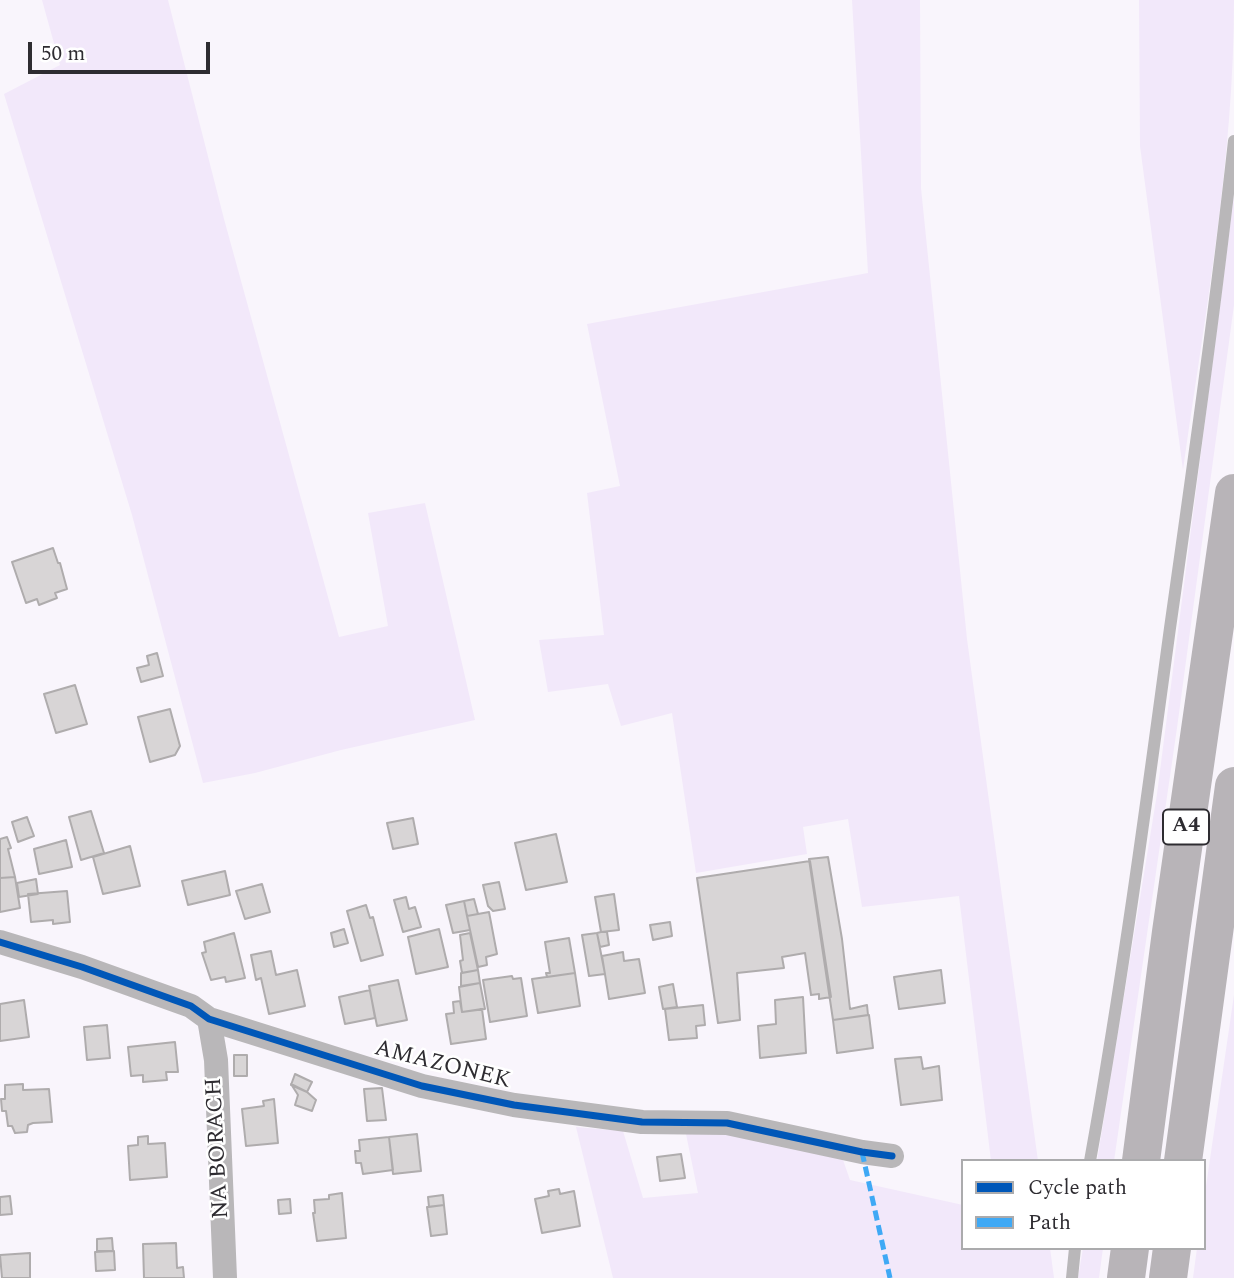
<!DOCTYPE html>
<style>
body{margin:0}
#map{position:relative;width:1234px;height:1278px;overflow:hidden;background:#f9f5fc;font-family:Spectral,serif}
canvas{display:block}
.legend{position:absolute;left:961px;top:1159px;width:245px;height:91px;box-sizing:border-box;background:#fff;border:2px solid #ababad;margin:0;padding:9px 12px;list-style:none;font-size:21px;color:#2e2c31}
.legend li{display:flex;align-items:center;gap:14px;height:35px}
.legend b{width:35px;border:2px solid #ababad}
.scale{position:absolute;left:28px;top:42px;width:182px;height:32px;box-sizing:border-box;border:4px solid #2e2c31;border-top:0;padding-left:9px;font-size:21px;line-height:24px;white-space:nowrap;color:#2e2c31;-webkit-text-stroke:5px #fff;paint-order:stroke}
</style>
<div id="map">
<canvas width="1234" height="1278"></canvas>
<ul class="legend">
<li><b style="height:9px;background:#0057b8"></b>Cycle path</li>
<li><b style="height:9px;background:#3fa9f5"></b>Path</li>
</ul>
<div class="scale">50 m</div>
</div>
<script>
const context = document.querySelector('canvas').getContext('2d');
context.lineJoin = 'round';
function fill(path, color) { context.fillStyle = color; context.fill(path, 'evenodd'); }
function strokePath(path, color, width, dash) { context.strokeStyle = color; context.lineWidth = width; context.lineCap = dash ? 'butt' : 'round'; context.setLineDash(dash || []); context.stroke(path); }
function label(font, color, halo, rows, align = 'center') {
  context.font = font + ' Spectral,serif'; context.lineWidth = 5; context.setLineDash([]); context.textBaseline = 'middle'; context.strokeStyle = halo; context.fillStyle = color; for (const [text, x, y, turn = 0] of rows) {
    context.save(); context.translate(x, y); context.rotate((+turn || 0) * Math.PI / 180); context.textAlign = isNaN(turn) ? turn : align; if (halo) context.strokeText(text, 0, 0); context.fillText(text, 0, 0); context.restore();
  }
}
const green = new Path2D(`
 M42 0H168L224 219 339 637 388 626 368 513 425 503 475 720 341 750 255 773 203 783 132 515 4 94 60 65Z
 M852 0H920L921 188 967 639 1038 1161H991L959 896 862 907 848 819 803 827 807 854 696 873 672 713 621 726 608 684 548 692 539 640 604 635 587 493 620 486 587 324 868 273Z
 M1139 0H1234C1234 158 1205 314 1183 470L1140 146Z
 M1234 196V305L1177 728 1114 1161H1097L1157 794Z
 M1234 995V1278H1193L1197 1248H1204V1200Z
 M576 1127 623 1131 643 1198 698 1193 686 1134H724L842 1157 850 1180 963 1205V1248H1050L1054 1278H613Z
 M1083 1248H1103L1099 1278H1078Z`);
const building = new Path2D(`
 M53 548 58 563H60L67 589 55 593 57 598 39 605 37 599 26 603 12 562Z
 M157 653 163 676 141 682 137 668 149 665 147 656Z
 M75 685 87 724 56 733 44 694Z
 M170 709 180 746 175 755 150 762 138 717Z
 M91 811 104 853 81 860 69 817Z
 M27 817 34 836 18 842 12 822Z
 M413 818 418 844 393 849 387 823Z
 M556 834 567 882 526 890 515 843Z
 M7 837 11 848 8 849 15 877 0 878V839Z
 M66 840 72 867 39 874 34 849Z
 M130 846 140 886 103 894 93 857Z
 M828 857 842 939 850 1009 867 1005 868 1015 833 1020 809 859Z
 M810 861 831 997 819 999V994L811 995 805 953 782 957 784 968 737 973 740 1020 718 1023 697 878Z
 M225 871 230 895 188 905 182 881Z
 M15 877 20 908 0 912V878Z
 M36 879 38 894 19 897 17 883Z
 M499 882 505 909 493 911 488 906 483 885Z
 M262 884 270 912 245 919 236 891Z
 M67 891 70 922 53 924V920L31 922 28 894Z
 M614 894 619 930 601 932 595 897Z
 M406 897 409 909 415 907 421 927 403 932 394 900Z
 M474 899 478 914 467 916 464 901Z
 M464 901 470 930 453 933 446 905Z
 M366 905 370 918 373 917 383 955 361 961 347 911Z
 M489 912 497 954 486 957 487 965 478 967 467 916Z
 M670 922 672 936 653 940 650 925Z
 M344 929 348 943 334 947 331 933Z
 M439 929 448 967 416 974 408 937Z
 M601 932H607L609 945 600 947 597 933Z
 M234 933 245 978 226 982 225 977 211 980 202 953 206 952 204 942Z
 M470 933 478 970 462 973 460 961 463 960 460 935Z
 M597 933 605 974 589 976 582 935Z
 M569 938 575 973 547 977 546 973H550L545 942Z
 M271 951 276 975 297 970 305 1006 269 1014 261 978 256 980 251 955Z
 M623 952 624 961 639 959 645 993 609 999 602 956Z
 M478 970 480 983 461 986V973Z
 M941 970 945 1003 899 1009 894 977Z
 M575 973 580 1006 538 1013 532 979Z
 M512 976 513 979 521 978 527 1016 490 1022 483 980Z
 M398 980 407 1020 377 1026 369 986Z
 M480 983 485 1009 462 1012 459 987Z
 M673 984 677 1007 663 1009 659 987Z
 M370 990 375 1018 345 1024 339 997Z
 M803 997 806 1053 760 1058 758 1026 776 1024 775 1000Z
 M24 1000 29 1037 0 1041V1004Z
 M460 1001 462 1012 482 1009 486 1039 451 1044 446 1014 454 1013 453 1002Z
 M703 1005 705 1025 696 1026 697 1038 669 1040 665 1009Z
 M869 1015 873 1048 837 1053 833 1020Z
 M107 1025 110 1058 87 1060 84 1027Z
 M175 1042 178 1072H166L167 1080 143 1082V1075L131 1076 128 1047Z
 M234 1055H247V1076H234Z
 M921 1057 923 1069 939 1066 942 1100 901 1105 895 1059Z
 M295 1074 312 1082 307 1092 291 1085Z
 M23 1084V1090L49 1089 52 1122 33 1123 28 1125 27 1132 15 1133 12 1126H8L6 1111H2L1 1099H5V1085Z
 M291 1084 307 1092 316 1100 312 1111 295 1105 298 1095Z
 M382 1088 386 1120 367 1121 364 1089Z
 M274 1099 278 1143 246 1146 242 1109 264 1106 263 1101Z
 M417 1134 421 1171 393 1174 389 1137Z
 M148 1136V1144L165 1143 167 1177 130 1180 128 1146 138 1145V1137Z
 M389 1137 393 1170 363 1174 361 1163H356L355 1151H360L359 1140Z
 M681 1154 685 1178 660 1181 657 1157Z
 M559 1189 560 1194 574 1191 580 1226 542 1233 535 1199 549 1196 548 1191Z
 M342 1193 346 1238 317 1241 313 1213H315L314 1200 329 1199V1195Z
 M443 1195 444 1205 429 1207 428 1197Z
 M10 1196 12 1214 0 1215V1197Z
 M290 1199 291 1213 279 1214 278 1200Z
 M444 1205 447 1234 431 1236 427 1207Z
 M112 1238 113 1251H97V1239Z
 M176 1243 177 1268 183 1267 184 1278H144L143 1244Z
 M114 1251 115 1270 96 1271 95 1252Z
 M30 1253V1278H2L0 1255Z`);
const lane = new Path2D(`
 M1090 1161C1122 984 1146 806 1170 628 1193 466 1216 304 1234 141
 M1072 1278 1075 1248`);
const street = new Path2D(`
 M0 942 82 967 191 1006 209 1019 422 1086 514 1105 642 1122 727 1123 862 1152 892 1156
 M209 1019 216 1060 225 1278`);
const highway = new Path2D(`
 M1141 1161 1171 932 1234 493
 M1183 1161 1234 786
 M1126 1278 1130 1248
 M1168 1278 1172 1248`);
const quiet = new Path2D(`
 M862 1152 890 1278`);
const cycleway = new Path2D(`
 M0 942 82 967 191 1006 209 1019 422 1086 514 1105 642 1122 727 1123 862 1152 892 1156`);
const shields = [
 [1186,827,46]
];
const shieldNames = [
 ["A4",1186,827]
];
const streetNames = [
 ["AMAZONEK",442,1066,14],
 ["NA BORACH",219,1148,-93]
];
fill(green, '#f2e8fa');
fill(building, '#d8d5d6');
strokePath(building, '#afacad', 2);
strokePath(lane, '#b9b7b9', 12);
strokePath(street, '#b9b7b9', 24);
strokePath(highway, '#b8b4b8', 38);
strokePath(quiet, '#3fa9f5', 5, [10, 5]);
strokePath(cycleway, '#0057b8', 7);
for (const [x, y, w] of shields) { const box = new Path2D(); box.roundRect(x - w / 2, y - 17.5, w, 35, 5); context.fillStyle = '#fff'; context.fill(box); strokePath(box, '#2e2c31', 2); }
label('bold 21px', '#2e2c31', null, shieldNames);
label('23px', '#2e2c31', '#fff', streetNames);
</script>
